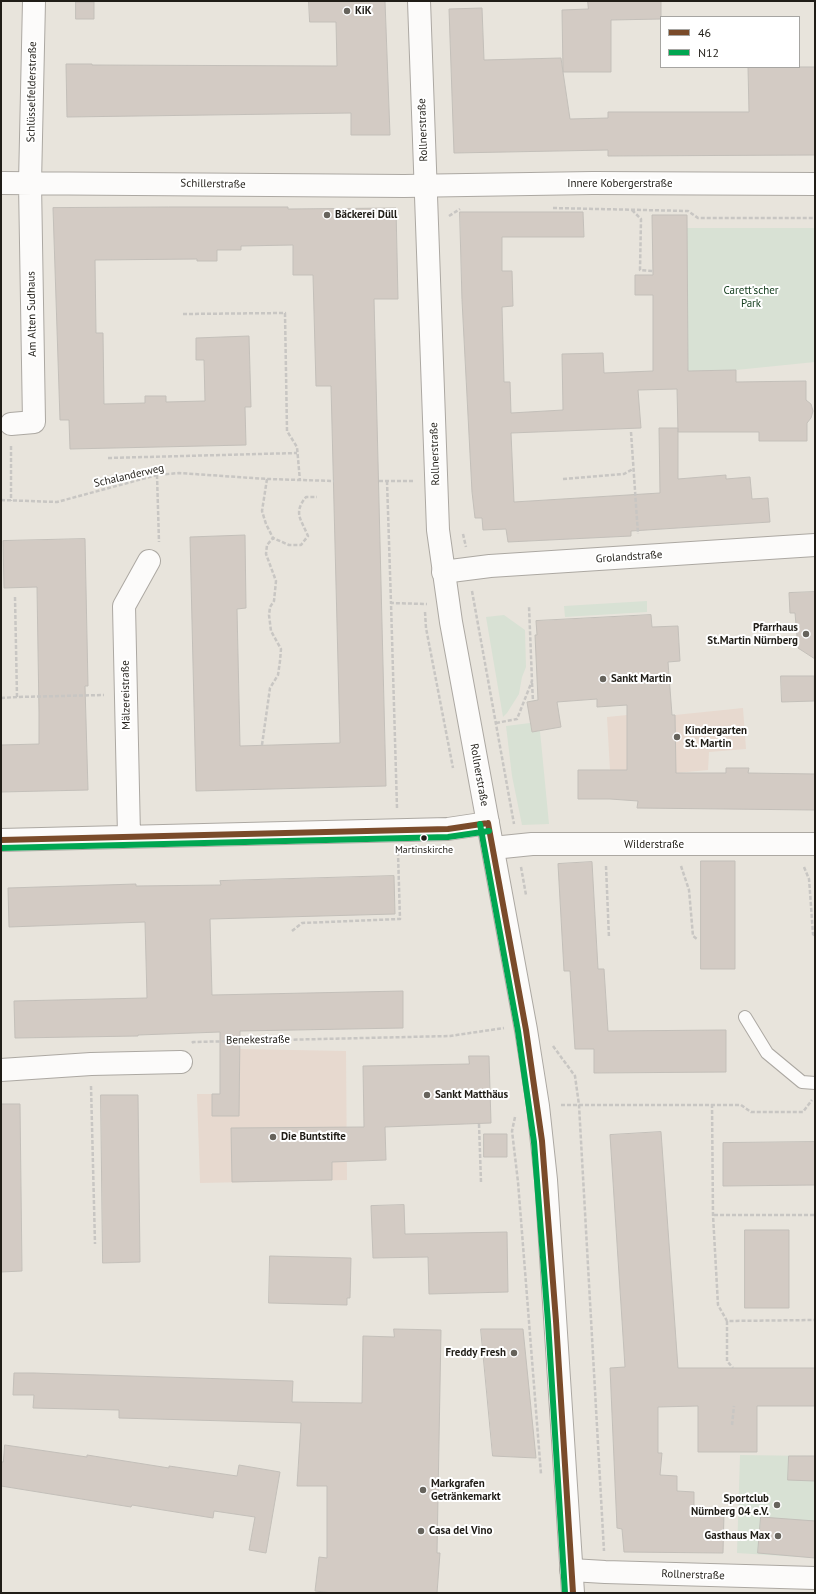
<!DOCTYPE html>
<meta charset="utf-8">
<style>
body{margin:0}
#map{position:relative;width:816px;height:1594px;overflow:hidden;background:#e8e4dc;font-family:"PT Sans",sans-serif}
canvas{display:block}
.frame{position:absolute;inset:0;border:2px solid #201d17;pointer-events:none}
.legend{position:absolute;left:660px;top:16px;width:140px;height:52px;box-sizing:border-box;background:#fff;border:1px solid #a6a5a2;margin:0;padding:5px 7px;list-style:none;font-size:12px;color:#201d17}
.legend li{display:flex;align-items:center;gap:8px;height:20px}
.legend b{width:20px;border:1px solid #a6a5a2}
</style>
<div id="map">
<canvas width="816" height="1594"></canvas>
<div class="frame"></div>
<ul class="legend">
<li><b style="height:5px;background:#7a4b2a"></b>46</li>
<li><b style="height:5px;background:#00a651"></b>N12</li>
</ul>
</div>
<script>
const context = document.querySelector('canvas').getContext('2d');
context.lineJoin = 'round';
function fill(path, color) { context.fillStyle = color; context.fill(path, 'evenodd'); }
function strokePath(path, color, width, dash) { context.strokeStyle = color; context.lineWidth = width; context.lineCap = dash ? 'butt' : 'round'; context.setLineDash(dash || []); context.stroke(path); }
function label(font, color, halo, rows, align = 'center') {
  context.font = font + ' "PT Sans",sans-serif'; context.lineWidth = 4; context.setLineDash([]); context.textBaseline = 'middle'; context.strokeStyle = halo; context.fillStyle = color; for (const [text, x, y, turn = 0] of rows) {
    context.save(); context.translate(x, y); context.rotate((+turn || 0) * Math.PI / 180); context.textAlign = isNaN(turn) ? turn : align; if (halo) context.strokeText(text, 0, 0); context.fillText(text, 0, 0); context.restore();
  }
}
const education = new Path2D(`
 M743 708 746 749 709 752 708 770 676 773 610 770 607 717 627 715H675Z
 M240 1049 346 1051 347 1180 200 1183 197 1094H239Z`);
const green = new Path2D(`
 M687 228H815V362L736 370 688 371Z
 M647 601V612L565 617 564 606Z
 M504 615 525 630 526 667 522 677 519 694 507 713 503 717 486 617Z
 M530 723 532 732 540 731 549 824 522 825 512 776 506 726Z
 M740 1455 815 1456V1558L737 1553Z`);
const building = new Path2D(`
 M309 1H385L390 135H351V113L67 117 66 64H92V65L337 66 336 22H310Z
 M588 1H661V19L611 20V72H563L570 119 608 118V112H749L748 67H815V155L608 156V150L454 153 449 9 482 8 484 60 561 58 563 72 562 10 588 9Z
 M76 2H94V19H76Z
 M169 207H288V209L396 208 398 299H374L386 786 196 791 190 537 245 535 246 608 237 609 240 746 340 743 331 386H316L313 275H293V245L241 246V250H217V261H197V259L95 260 96 333H103L104 404 145 403V396H166V402L205 401 204 360H196V338L249 336 251 407H245L246 445 70 449 69 420H60L53 208Z
 M460 212H583L584 237H502V271H512L513 306 502 307 504 382H510L511 413 563 410 562 354 603 353 604 373 653 371V295H635V275H653L652 215H687L688 371 736 370V382L806 381V400L811 404 813 411 811 418 807 423V441H759V432H678L677 389 638 390 641 428 511 433 514 502 660 493 659 428H678V479L726 475V479L750 477 752 499 768 498 770 522 631 531V536L508 542 506 529 483 530 482 518H475L472 492 462 300Z
 M85 539 88 686H85L88 790 1 792V745L39 744V713L37 587 4 588 3 541Z
 M815 592V659L798 648 795 613H790L789 593Z
 M651 615 652 627 678 626 680 661 668 662 672 715H675L676 773H726V768H749L748 773 815 774V810L637 808 638 801 610 799H578V770H627V705L597 707V699L557 702 561 727 532 732 527 702 538 700 535 635H537L536 621Z
 M781 676H814V701L782 702Z
 M701 861H735V969H701Z
 M592 862 598 969H604L608 1031 726 1030V1072L594 1073V1049H575L570 971H564L558 864Z
 M394 876 395 914 210 919 212 995 403 991V1028L240 1031 239 1116H212V1094H220V1032L138 1035V1036L15 1038 14 1001 147 998 145 922 9 927 8 888 136 884V886L221 885 220 881Z
 M469 1056H489L491 1123 385 1127 386 1160 332 1162V1180L232 1182 231 1128 364 1127 363 1066 469 1064Z
 M101 1095H138L140 1262 103 1263Z
 M1 1104H20L22 1271 1 1272Z
 M661 1132 678 1368H815V1406H757V1452H698V1406L658 1407V1453H662L660 1475 677 1476V1491L694 1492V1511L724 1513 723 1553 624 1552 622 1529 617 1528 610 1368 625 1367 610 1135Z
 M484 1134H507V1157H484Z
 M815 1142V1185L723 1186V1143Z
 M404 1205 405 1234 507 1232 508 1292 429 1294 428 1257 373 1258 371 1206Z
 M745 1230H789V1308H745Z
 M270 1256 351 1258 350 1298H347V1305L269 1303Z
 M394 1329 441 1330 437 1553H440L437 1593H333L315 1591 319 1557 327 1558V1486H297L301 1423 119 1418V1410L33 1408 34 1395H13L14 1373H34L293 1381 292 1402 362 1403 363 1336 394 1337Z
 M481 1329H523L536 1458 493 1456Z
 M5 1445 87 1457V1455L169 1468V1466L237 1476 239 1465 280 1472 266 1553 249 1550 255 1517 214 1511 213 1518 132 1505 131 1507 1 1486V1462H3Z
 M789 1456H815V1481L788 1480Z
 M761 1517 815 1521V1558L758 1553Z`);
const path = new Path2D(`
 M553 208 688 211 698 218H815
 M632 210 641 219 640 270 653 271
 M449 216 460 209
 M183 314 285 313 287 431 297 447 300 481
 M631 432 638 534
 M11 446V501
 M108 458 297 453
 M157 475 159 542
 M267 479 262 511 266 524 273 538
 M563 479 624 474 633 469
 M379 481H414
 M387 481 391 603
 M1 500 57 502 157 475 179 473 267 479 334 481
 M463 534 466 547
 M472 591 514 824
 M15 597 17 697 104 695
 M425 612 426 628 453 768
 M532 683 533 701
 M1 698 17 697
 M496 723 517 719 532 681 529 606
 M262 745 270 688 278 675 280 661 281 649 271 631 269 615 270 607 274 601 276 581 266 554 267 545 273 538 289 545H301L308 536C301 519 293 513 306 497H317
 M397 808 391 603 427 604
 M606 866 609 938
 M681 866 689 890 693 936 697 939
 M521 867 526 895
 M804 867 809 879 810 892 813 934 815 936
 M292 931 302 923 400 919 398 853
 M192 1043 193 1042 450 1036 504 1028
 M553 1046 575 1076 579 1105 604 1551
 M91 1086 95 1244
 M712 1104 713 1215 718 1305 727 1321 815 1320
 M561 1105H741L751 1112H803L812 1100
 M515 1117 512 1131 518 1182 541 1474
 M479 1124 481 1182
 M714 1215H815
 M727 1321V1361L733 1368
 M732 1425 734 1406`);
const lane = new Path2D(`
 M745 1017 767 1053 802 1082 815 1083`);
const street = new Path2D(`
 M1 183 404 186 593 183 815 184
 M11 424 34 422 30 183 34 1
 M443 572 490 566 815 545
 M129 836 124 606 149 561
 M1 840 448 829 488 823
 M493 848 532 844H815
 M1 1070 91 1064 181 1062
 M571 1570 605 1572 815 1578`);
const secondary = new Path2D(`
 M419 1 438 530 451 622 526 1030 538 1106 546 1180 573 1593`);
const bus1 = new Path2D(`
 M488 823 526 1030 542 1141 556 1321 573 1593
 M1 840 448 829 488 823`);
const bus2 = new Path2D(`
 M480 824 518 1031 534 1142 548 1322 565 1593
 M1 848 448 837 489 831`);
const markers = [
 [347,11,4,"#66635c"],
 [327,215,4,"#66635c"],
 [806,634,4,"#66635c"],
 [603,679,4,"#66635c"],
 [677,737,4,"#66635c"],
 [424,838,3.5,"#201d17"],
 [427,1095,4,"#66635c"],
 [273,1137,4,"#66635c"],
 [514,1353,4,"#66635c"],
 [423,1490,4,"#66635c"],
 [777,1505,4,"#66635c"],
 [421,1531,4,"#66635c"],
 [778,1536,4,"#66635c"]
];
const busNames = [
 ["Martinskirche",424,850]
];
const poiNames = [
 ["KiK",355,11],
 ["Bäckerei Düll",335,215],
 ["Pfarrhaus",798,628,"right"],
 ["St.Martin Nürnberg",798,641,"right"],
 ["Sankt Martin",611,679],
 ["Kindergarten",685,731],
 ["St. Martin",685,744],
 ["Sankt Matthäus",435,1095],
 ["Die Buntstifte",281,1137],
 ["Freddy Fresh",506,1353,"right"],
 ["Markgrafen",431,1484],
 ["Getränkemarkt",431,1497],
 ["Sportclub",769,1499,"right"],
 ["Nürnberg 04 e.V.",769,1512,"right"],
 ["Casa del Vino",429,1531],
 ["Gasthaus Max",770,1536,"right"]
];
const streetNames = [
 ["Schlüsselfelderstraße",32,92,-89],
 ["Rollnerstraße",423,130,-92],
 ["Schillerstraße",213,184,1],
 ["Innere Kobergerstraße",620,184],
 ["Am Alten Sudhaus",32,314,-91],
 ["Rollnerstraße",435,454,-92],
 ["Schalanderweg",129,476,-13],
 ["Grolandstraße",629,557,-4],
 ["Mälzereistraße",126,695,-91],
 ["Rollnerstraße",479,775,80],
 ["Wilderstraße",654,845],
 ["Benekestraße",258,1040,-1],
 ["Rollnerstraße",693,1575,2]
];
const parkNames = [
 ["Carett'scher",751,291],
 ["Park",751,304]
];
fill(education, '#e7d9cf');
fill(green, '#d8e1d4');
fill(building, '#d3cbc4');
strokePath(building, '#c3bfb9', 1);
strokePath(lane, '#aca8a2', 14);
strokePath(street, '#aca8a2', 24);
strokePath(secondary, '#aca8a2', 24);
strokePath(path, '#c8c6c3', 2.5, [4, 2]);
strokePath(lane, '#fcfbfa', 12);
strokePath(street, '#fcfbfa', 22);
strokePath(secondary, '#fcfbfa', 22);
strokePath(bus1, '#7a4b2a', 6);
strokePath(bus2, '#00a651', 6);
for (const [x, y, r, color] of markers) { const dot = new Path2D(); dot.arc(x, y, r, 0, 2 * Math.PI); context.fillStyle = color; context.fill(dot); strokePath(dot, '#fff', 1.5); }
label('10px', '#201d17', '#fff', busNames);
label('bold 11px', '#201d17', '#fff', poiNames, 'left');
label('11px', '#201d17', '#fff', streetNames);
label('11px', '#174020', '#fff', parkNames);
</script>
